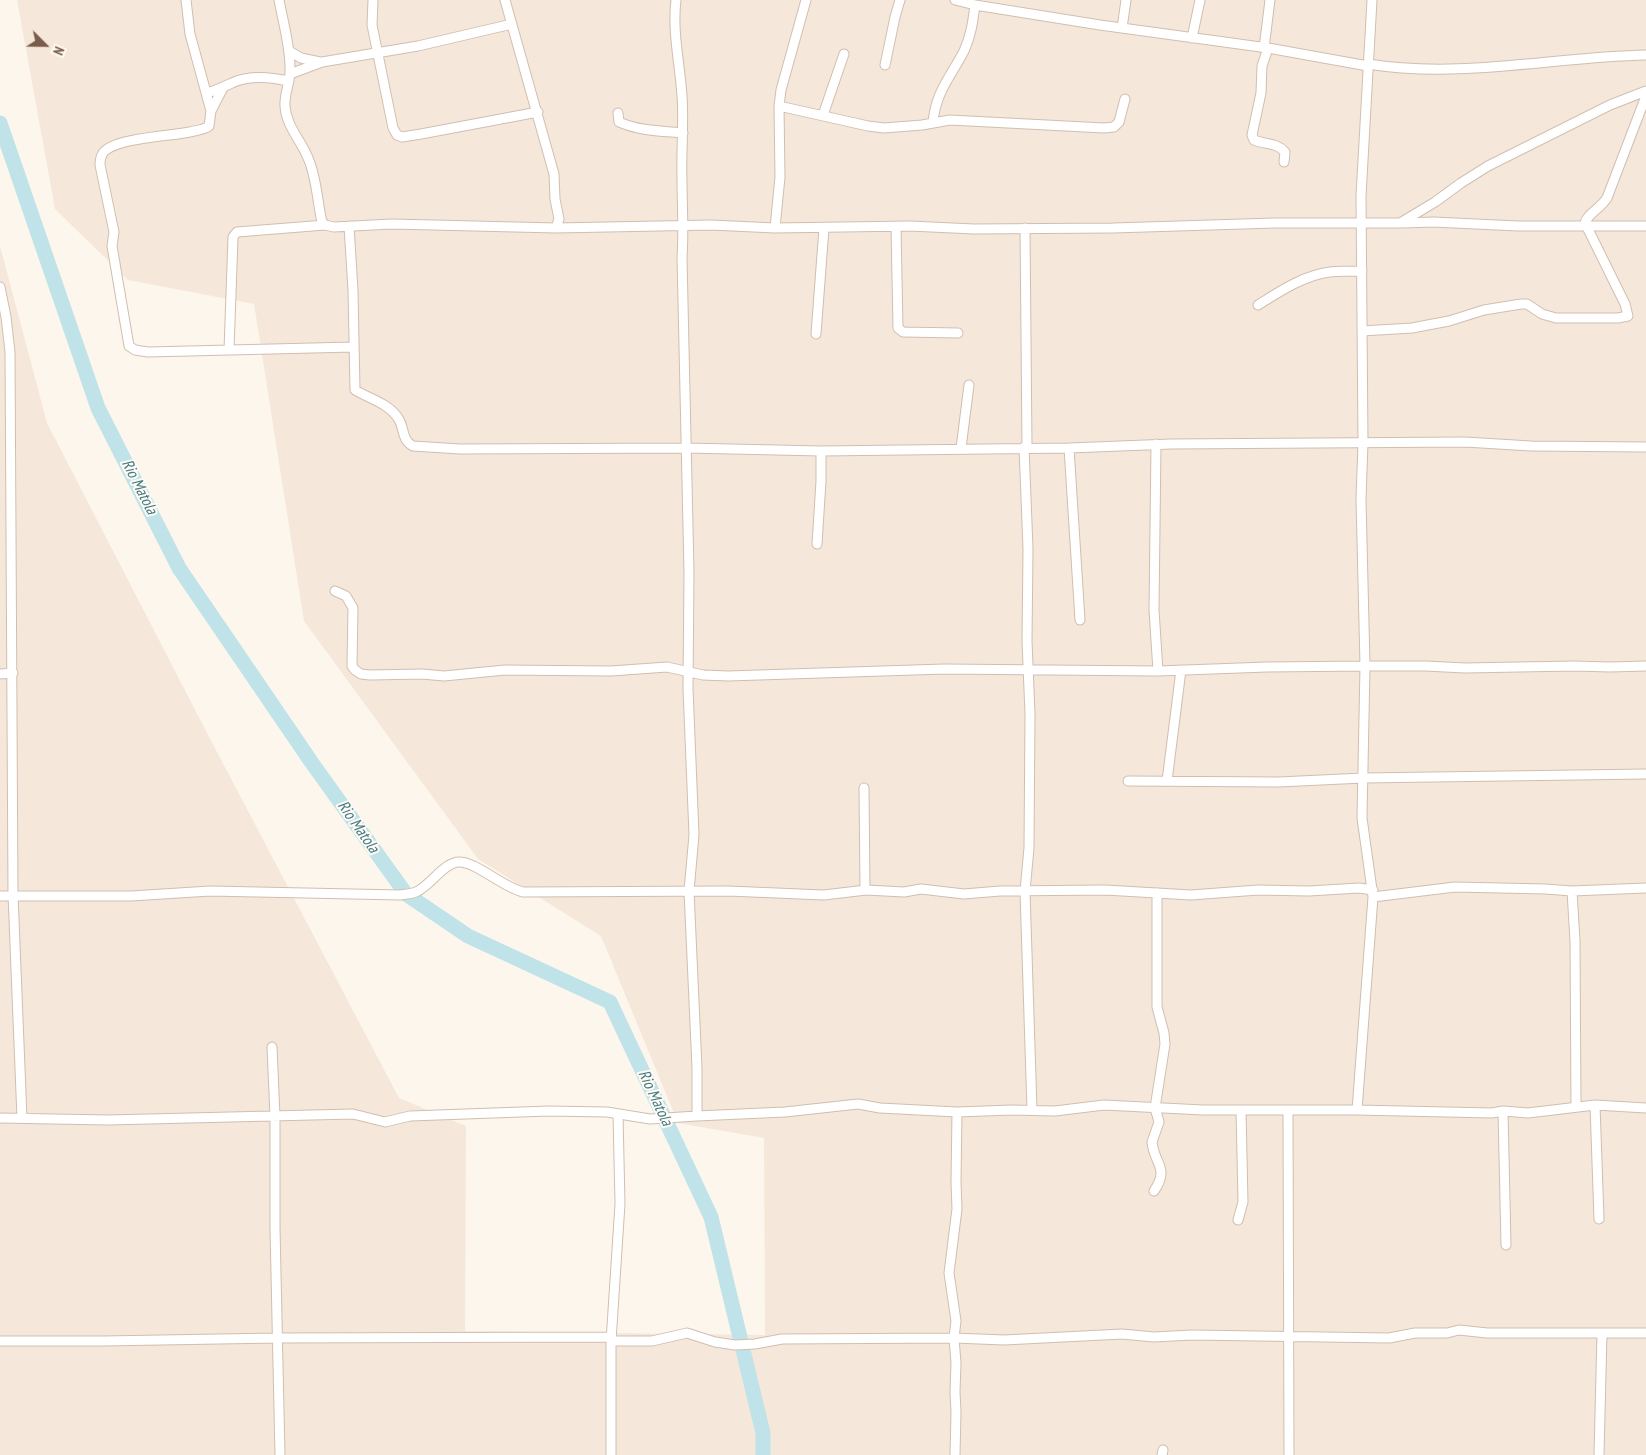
<!DOCTYPE html>
<style>
body{margin:0}
#map{position:relative;width:1646px;height:1455px;overflow:hidden;background:#fdf6ec;font-family:"PT Sans Narrow",sans-serif}
canvas{display:block}
.north{position:absolute;left:20px;top:20px;width:50px;height:50px;-webkit-text-stroke:4px #fffaf3;paint-order:stroke;rotate:113deg;font-size:14px;font-weight:700;line-height:20px;text-align:center;color:#7a5c4d}
.north::after{content:'';display:block;margin:auto;width:18px;height:22px;background:#7a5c4d;clip-path:polygon(50% 0,100% 100%,50% 72%,0 100%)}
</style>
<div id="map">
<canvas width="1646" height="1455"></canvas>
<div class="north">N</div>
</div>
<script>
const context = document.querySelector('canvas').getContext('2d');
context.lineJoin = 'round';
function fill(path, color) { context.fillStyle = color; context.fill(path, 'evenodd'); }
function strokePath(path, color, width, dash) { context.strokeStyle = color; context.lineWidth = width; context.lineCap = dash ? 'butt' : 'round'; context.setLineDash(dash || []); context.stroke(path); }
function label(font, color, halo, rows, align = 'center') {
  context.font = font + ' "PT Sans Narrow",sans-serif'; context.lineWidth = 4; context.setLineDash([]); context.textBaseline = 'middle'; context.strokeStyle = halo; context.fillStyle = color; for (const [text, x, y, turn = 0] of rows) {
    context.save(); context.translate(x, y); context.rotate((+turn || 0) * Math.PI / 180); context.textAlign = isNaN(turn) ? turn : align; if (halo) context.strokeText(text, 0, 0); context.fillText(text, 0, 0); context.restore();
  }
}
const residential = new Path2D(`
 M17 0H1646V1455H0V246L47 423 207 733 399 1098 466 1126 465 1331 765 1335 764 1138 678 1123 601 936 478 859 304 621 254 304 128 280 55 209Z`);
const river = new Path2D(`
 M0 123 98 408 179 568 312 763 406 894 468 936 610 1002 711 1217 763 1433V1455`);
const street = new Path2D(`
 M186 0 190 34 211 111 209 126C204 130 197 130 190 132 171 136 114 138 103 153 101 156 100 161 100 165L114 232 112 246 129 346 135 350 148 352 354 347
 M279 0C283 22 290 45 290 68 291 81 284 93 285 106 286 126 301 140 308 158 317 178 317 201 322 222L325 225 334 227 392 224 556 228 711 225 775 228 910 226 974 229 1113 228 1275 223H1400L1435 202 1461 183 1488 166 1610 105 1646 91
 M373 0 372 25 393 128 397 135 402 137 421 134 538 112
 M505 0 554 174 555 199 559 219 556 228
 M676 0C672 32 680 64 682 96 684 124 681 152 682 180 682 206 684 231 682 257L689 572 688 689 694 835 689 891 697 1068V1116L785 1112 858 1104 880 1108 957 1112 1012 1110 1055 1111 1104 1105 1203 1110H1288L1289 1455
 M955 0 975 5 1100 25 1268 48 1368 66
 M1122 28 1126 0
 M1192 38 1200 0
 M1264 48 1270 0
 M1268 48 1262 66 1261 93 1252 135 1254 140C1266 145 1276 142 1285 152L1284 162
 M289 51 301 58 320 62
 M1368 64C1461 79 1553 57 1646 55
 M885 65 895 17 900 0
 M290 74 322 62 418 46 512 24
 M207 93C218 90 222 87 232 83 249 75 270 77 288 81
 M779 106 868 126 884 128 922 125 950 120 1104 128 1114 127 1119 122 1125 99
 M211 111 223 88
 M618 113 619 122C639 131 661 131 683 133
 M823 115 844 54
 M933 123C935 93 951 76 964 51 971 36 973 21 975 5
 M1403 223 1433 222 1518 226H1646
 M349 226 353 290 355 390C370 399 388 403 398 418 405 428 401 440 413 446L460 449 686 448 821 451 1069 448 1171 444 1465 442 1531 446 1646 447
 M896 227 898 328 903 332 958 333
 M775 228 780 177 779 106 781 90 806 0
 M1025 228 1027 447
 M0 287 6 317 10 352 13 895 22 1118
 M1258 305C1279 292 1304 275 1330 272 1341 271 1352 271 1362 271
 M1362 331 1412 328 1433 324 1449 321 1484 310 1521 304H1527L1542 314 1556 318H1618L1628 316 1625 304 1585 223C1587 214 1600 209 1607 198L1646 96
 M816 334 824 228
 M229 350 233 237 237 232 325 225
 M1156 444 1154 610 1158 671
 M1024 447 1028 549 1027 641 1030 714 1029 848 1025 891 1032 1110
 M961 448 969 385
 M1069 448 1080 620
 M817 544 821 481V451
 M335 591 346 596 353 608 352 666 355 670 361 674 370 675 422 674 444 676 505 670 611 671 667 667 703 675 728 676 944 669 1158 671 1267 667 1365 666H1425L1465 668 1574 666 1610 667 1646 666
 M0 674 13 673
 M1128 781 1279 782 1363 778 1646 774
 M1167 781 1181 670
 M864 788 865 890
 M1572 891 1575 941 1576 1107
 M0 896H131L210 891 400 895C405 894 411 894 416 892 430 886 445 861 460 862 478 863 502 887 523 892L728 891 824 895 866 890 904 892 921 889 964 894 1000 891 1105 890 1191 895 1258 890 1309 891 1359 888 1373 890
 M1373 897 1455 887 1545 889 1572 891 1646 888
 M272 1047 275 1116V1228L280 1455
 M1595 1105 1599 1219
 M1288 1110H1357L1373 897 1362 818 1365 666 1361 499 1363 443 1361 196 1372 0
 M1357 1110 1492 1113 1503 1111 1528 1113 1595 1105 1646 1108
 M1503 1111 1506 1245
 M0 1118 108 1120 353 1114 385 1122 410 1116 549 1111 607 1112 650 1119 697 1116
 M1154 1191C1170 1168 1154 1164 1152 1142L1159 1122 1155 1108 1165 1044 1164 1033 1157 1007V893
 M1238 1220 1243 1202 1241 1110
 M0 1341H104L277 1338 612 1337
 M611 1341H652L687 1333 715 1342 735 1345 755 1344 782 1339 954 1338 1004 1340 1122 1334 1154 1337 1192 1335 1389 1338 1415 1333H1447L1459 1330 1487 1333H1646
 M611 1455V1341L620 1204 618 1114
 M955 1455 956 1412 955 1392 956 1363 954 1338 956 1321 949 1273 957 1209 956 1182 957 1112
 M1162 1455 1163 1450
 M1599 1455 1602 1333`);
const waterNames = [
 ["Rio Matola",139,487,63],
 ["Rio Matola",358,827,55],
 ["Rio Matola",655,1098,65]
];
fill(residential, '#f5e8da');
strokePath(river, '#bfe3e8', 15);
strokePath(street, '#d1beb0', 11);
strokePath(street, '#fff', 9);
label('italic 16px', '#437c86', '#fffaf3', waterNames);
</script>
